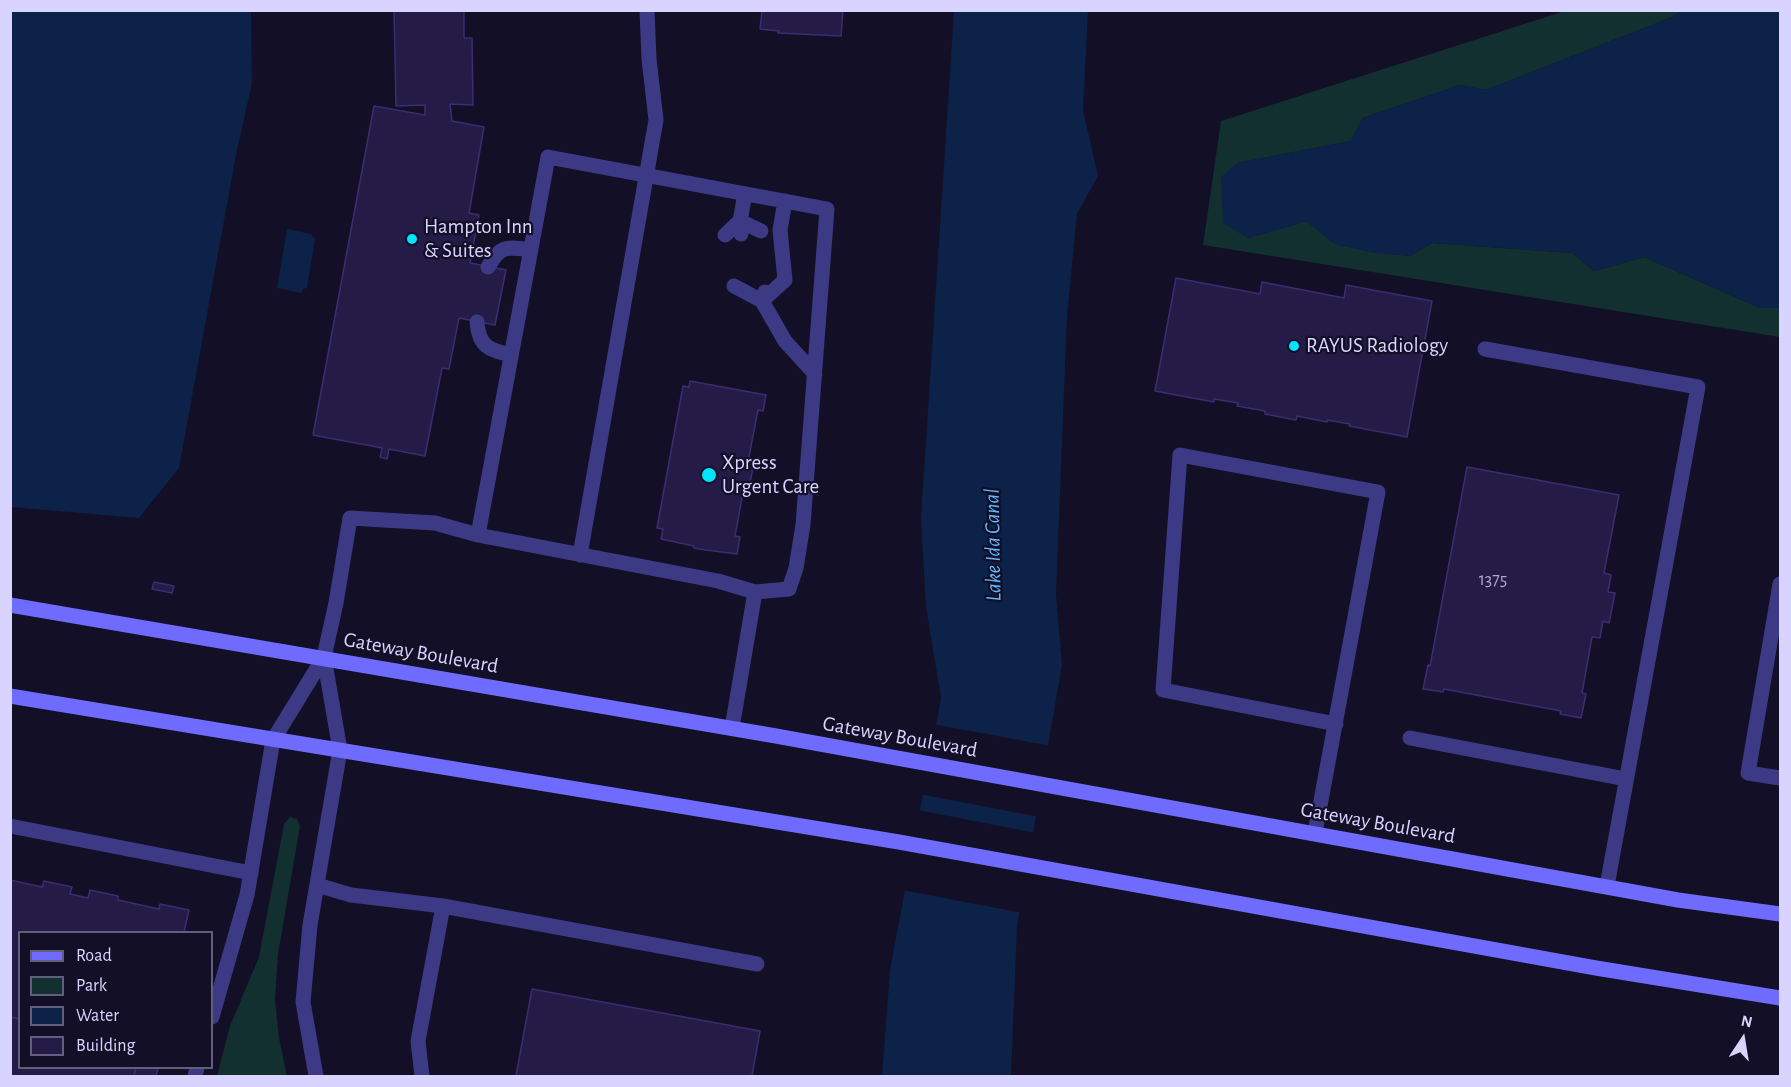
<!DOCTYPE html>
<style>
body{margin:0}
#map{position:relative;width:1791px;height:1087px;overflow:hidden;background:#130f26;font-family:"Alegreya Sans",sans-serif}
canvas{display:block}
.frame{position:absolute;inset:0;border:12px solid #d9d4ff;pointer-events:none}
.legend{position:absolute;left:18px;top:931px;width:195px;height:138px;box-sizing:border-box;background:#130f26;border:2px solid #625e7d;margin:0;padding:8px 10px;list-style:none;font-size:18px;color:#d9d4ff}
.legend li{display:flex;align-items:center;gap:12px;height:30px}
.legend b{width:30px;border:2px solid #625e7d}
.north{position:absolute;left:1713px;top:1009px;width:60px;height:60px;-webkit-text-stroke:4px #130f26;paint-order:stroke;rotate:12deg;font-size:16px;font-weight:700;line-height:24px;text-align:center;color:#d9d4ff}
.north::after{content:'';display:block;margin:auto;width:21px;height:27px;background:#d9d4ff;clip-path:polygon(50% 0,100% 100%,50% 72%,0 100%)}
</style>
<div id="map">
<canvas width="1791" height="1087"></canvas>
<div class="frame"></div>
<ul class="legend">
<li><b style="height:8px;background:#6f6bff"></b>Road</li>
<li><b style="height:16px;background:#12302f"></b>Park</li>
<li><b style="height:16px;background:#0c2248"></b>Water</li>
<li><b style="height:16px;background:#241b47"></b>Building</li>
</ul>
<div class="north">N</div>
</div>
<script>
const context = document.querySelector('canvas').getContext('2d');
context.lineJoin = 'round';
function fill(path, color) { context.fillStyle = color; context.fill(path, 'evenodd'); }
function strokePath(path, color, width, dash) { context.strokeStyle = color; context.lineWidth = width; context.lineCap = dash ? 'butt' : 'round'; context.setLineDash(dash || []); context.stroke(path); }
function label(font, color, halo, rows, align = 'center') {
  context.font = font + ' "Alegreya Sans",sans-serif'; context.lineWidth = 4.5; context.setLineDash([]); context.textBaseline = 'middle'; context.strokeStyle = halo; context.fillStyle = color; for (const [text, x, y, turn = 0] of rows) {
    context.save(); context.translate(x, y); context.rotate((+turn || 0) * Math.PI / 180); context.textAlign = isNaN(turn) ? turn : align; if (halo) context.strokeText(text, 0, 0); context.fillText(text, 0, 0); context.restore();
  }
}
const green = new Path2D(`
 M1565 11H1679L1675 16 1486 90 1460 85 1363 118 1351 141 1237 163 1248 238 1307 221 1335 244 1374 252 1410 256 1432 243 1572 253 1594 271 1644 257 1760 308H1780V337L1203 245 1221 121Z
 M290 817 297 819 300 826 278 954 275 999 279 1038 287 1076H217L230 1026 259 957 284 824Z`);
const water = new Path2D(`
 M11 10 251 11 252 83 236 155 179 468 139 518 11 507Z
 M1679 10 1780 11V308H1760L1644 257 1594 271 1572 253 1432 243 1410 256 1374 253 1335 244 1307 221 1248 238 1223 223 1221 177 1237 163 1350 141 1363 118 1460 85 1486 90 1675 16Z
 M954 11H1088L1083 110 1098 176 1077 214 1067 316 1056 594 1062 665 1017 926 1011 1076H882L890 970 941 698 926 607 921 518Z
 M287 229 311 234 315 239 307 288 303 289 301 293 277 288Z`);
const pier = new Path2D(`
 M933 724 1051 746 1039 817 920 794Z
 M917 810 1036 833 1023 913 902 890Z`);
const building = new Path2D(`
 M394 10H464V38H472L473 105 450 104 452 121 484 127 469 213 479 215 470 263 506 270 495 325 459 318 449 369 442 368 425 456 389 449 387 459 380 457 382 448 313 435 374 106 425 115V105L396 106Z
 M762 10H843L841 36 778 33 779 31 760 29Z
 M1176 278 1260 294 1262 282 1344 298 1346 285 1432 301 1407 437 1349 426 1350 424 1327 420V422L1297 416 1296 420 1265 414V411L1237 406 1238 403 1214 399V402L1155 391Z
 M690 381 766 395 763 411 758 410 748 462 754 463 749 488 744 487 735 536 740 537 737 554 706 550 694 548V546L661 539 663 529 657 528 683 386 689 387Z
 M1467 467 1619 495 1604 573 1611 575 1608 592 1615 593 1609 623 1603 621 1600 638 1592 637 1582 693 1586 694 1581 718 1560 714 1561 711 1444 689 1443 692 1423 689 1428 665 1430 666Z
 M154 582 174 586 172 593 152 589Z
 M10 880 42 887 44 881 72 887 70 894 88 898 90 890 118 896V900L159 909 160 904 189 910 184 932H20V1019L10 1017Z
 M532 989 760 1031 752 1076H516Z
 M10 1017 20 1019V1068H136L134 1076H10Z
 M136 1068H158L156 1076H134Z`);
const lane = new Path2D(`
 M740 221 761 231
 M741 234 740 221 745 194
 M725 235 740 221
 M488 267C501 244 507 247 531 250
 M734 286 762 301
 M765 292 762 301 785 341 815 374
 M762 301 785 280 780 230 785 201
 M477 322C479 347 489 350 511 355
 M1485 349 1698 387 1607 886
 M580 555 656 120 649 59 647 10
 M1780 584 1748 773 1780 778
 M324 657 336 603 350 518 435 523 478 535 718 581 755 592 789 589 796 568 803 525 827 209 548 157 478 535
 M732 728 755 592
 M1410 738 1626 779
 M10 826 251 873
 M1315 833 1378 492 1180 455 1163 690 1336 724
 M317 885 351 895 443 906 757 964
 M422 1076 418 1041 443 906`);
const street = new Path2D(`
 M212 1017 247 895 273 740 324 657
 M195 1076 197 1068
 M316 1076 303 1002 310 925 340 750 324 657`);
const secondary = new Path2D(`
 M10 605 776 736 1678 900 1780 914
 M10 696 899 842 1596 968 1780 998`);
const markers = [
 [412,239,6,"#00e5ff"],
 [1294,346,6,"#00e5ff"],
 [709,475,8,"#00e5ff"]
];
const numberNames = [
 ["1375",1493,580]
];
const poiNames = [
 ["Hampton Inn",424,227],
 ["& Suites",424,251],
 ["RAYUS Radiology",1306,346],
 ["Xpress",722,463],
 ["Urgent Care",722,487]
];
const streetNames = [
 ["Gateway Boulevard",421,653,10],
 ["Gateway Boulevard",900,737,10],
 ["Gateway Boulevard",1378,823,10]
];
const waterNames = [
 ["Lake Ida Canal",993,545,-91]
];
fill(green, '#12302f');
fill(water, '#0c2248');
fill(pier, '#130f26');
fill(building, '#241b47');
strokePath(building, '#3b2d73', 1.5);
strokePath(lane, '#3d3a85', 15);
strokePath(street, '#3d3a85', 15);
strokePath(secondary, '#6f6bff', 15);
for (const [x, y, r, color] of markers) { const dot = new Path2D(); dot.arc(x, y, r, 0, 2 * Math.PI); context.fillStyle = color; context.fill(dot); strokePath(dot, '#130f26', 2); }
label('18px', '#aca6d1', null, numberNames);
label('21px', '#d9d4ff', '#130f26', poiNames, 'left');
label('21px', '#d9d4ff', '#130f26', streetNames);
label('italic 22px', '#62b6ff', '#130f26', waterNames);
</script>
